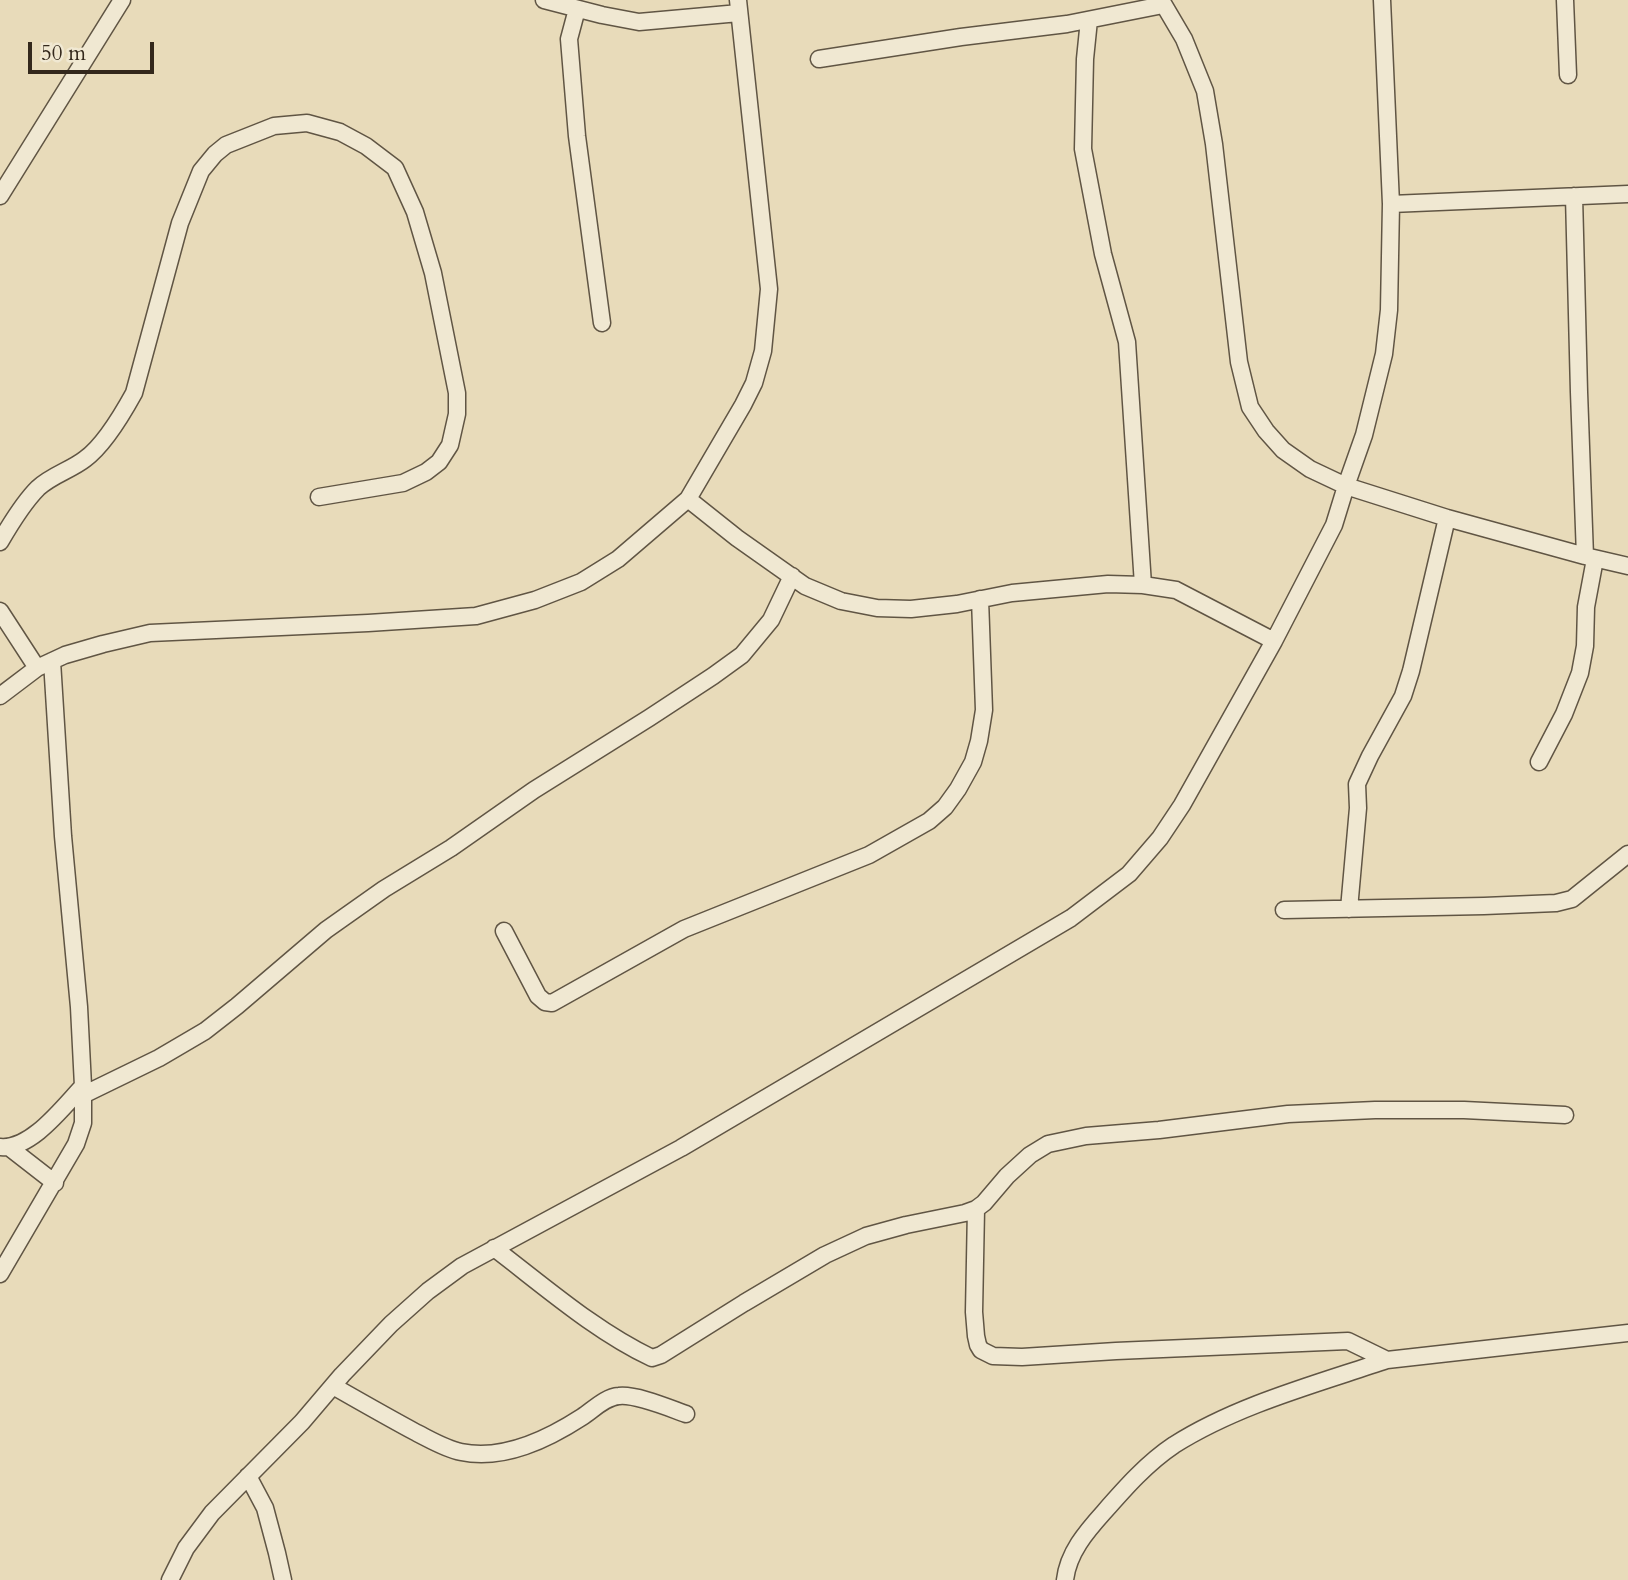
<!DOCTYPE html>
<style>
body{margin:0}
#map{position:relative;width:1628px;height:1580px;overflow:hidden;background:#e8dbba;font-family:Cardo,serif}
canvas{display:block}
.scale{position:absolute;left:28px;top:42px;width:126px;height:32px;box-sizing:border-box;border:4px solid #33281c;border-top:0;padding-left:9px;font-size:21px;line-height:24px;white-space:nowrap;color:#33281c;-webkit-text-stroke:5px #f0e8d2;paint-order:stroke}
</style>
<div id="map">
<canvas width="1628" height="1580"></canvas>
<div class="scale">50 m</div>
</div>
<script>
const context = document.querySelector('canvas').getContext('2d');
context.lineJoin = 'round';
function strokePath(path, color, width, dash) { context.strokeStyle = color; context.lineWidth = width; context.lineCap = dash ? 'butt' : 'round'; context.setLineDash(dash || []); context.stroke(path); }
const street = new Path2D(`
 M544 0 602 15 639 22 739 13
 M1161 0 1184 39 1205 91 1214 144 1239 362 1250 407 1266 431 1283 450 1310 469 1346 486 1447 518 1585 556 1628 566
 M1565 0 1568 75
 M577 9 569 39 577 136 602 323
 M1089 20 1085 59 1083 149 1103 254 1127 342 1143 585
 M819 59 961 37 1067 24 1163 5
 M0 196 122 0
 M1574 196 1579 392 1585 556
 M1391 204 1628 194
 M688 499 737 538 805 586 841 601 877 608 911 609 957 604 1012 593 1108 584 1143 585 1176 590 1274 641
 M0 542C11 523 23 503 38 488 52 475 71 470 85 459 103 446 123 413 134 393L180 223 201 171 215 154 226 145 274 126 307 123 340 132 366 146 395 168 415 212 433 273 457 393V414L450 445 439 462 426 472 403 483 319 497
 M0 611 37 668
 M0 696 37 668 65 655 103 644 150 633 368 623 476 616 535 600 581 582 618 559 688 499 743 405 754 383 763 351 769 289 738 0
 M1539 762 1564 714 1580 673 1585 646 1586 607 1595 559
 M1349 909 1358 808 1357 784 1370 756 1403 696 1411 671 1447 518
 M1284 910 1484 906 1556 903 1572 899 1628 854
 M504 931 538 996 545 1002 552 1003 684 929 869 855 929 821 945 807 958 789 973 762 979 741 984 710 980 599
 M83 1095 159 1058 205 1031 237 1006 326 930 384 889 451 848 534 790 649 718 713 676 742 655 771 620 792 576
 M0 1147C31 1150 63 1107 83 1086
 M10 1148 55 1183
 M976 1209 974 1312 976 1336 978 1345 981 1350 993 1356 1022 1357 1116 1351 1348 1341 1387 1360 1628 1333
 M494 1248C544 1286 595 1331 652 1358L661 1355 744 1303 825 1255 866 1236 906 1225 965 1213 976 1209 984 1203 1007 1176 1030 1155 1048 1144 1086 1136 1159 1130 1288 1114 1375 1110H1464L1565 1115
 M0 1274 76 1144 83 1123V1086L79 1007 63 836 52 661
 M333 1386C361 1402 389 1418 417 1433 431 1440 446 1449 461 1452 504 1461 548 1439 582 1417 593 1410 605 1397 619 1396 636 1394 669 1408 686 1414
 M248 1476 265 1508 277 1553 283 1580
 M170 1580 186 1548 212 1513 302 1422 342 1375 391 1324 428 1291 462 1266 681 1148 1071 918 1129 874 1160 838 1182 805 1274 641 1334 525 1346 486 1364 435 1384 354 1389 310 1391 204 1382 0
 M1065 1580C1068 1553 1086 1532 1104 1512 1125 1488 1147 1463 1174 1445 1237 1405 1316 1384 1387 1360`);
strokePath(street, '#605544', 19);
strokePath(street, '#f0e8d2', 16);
</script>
